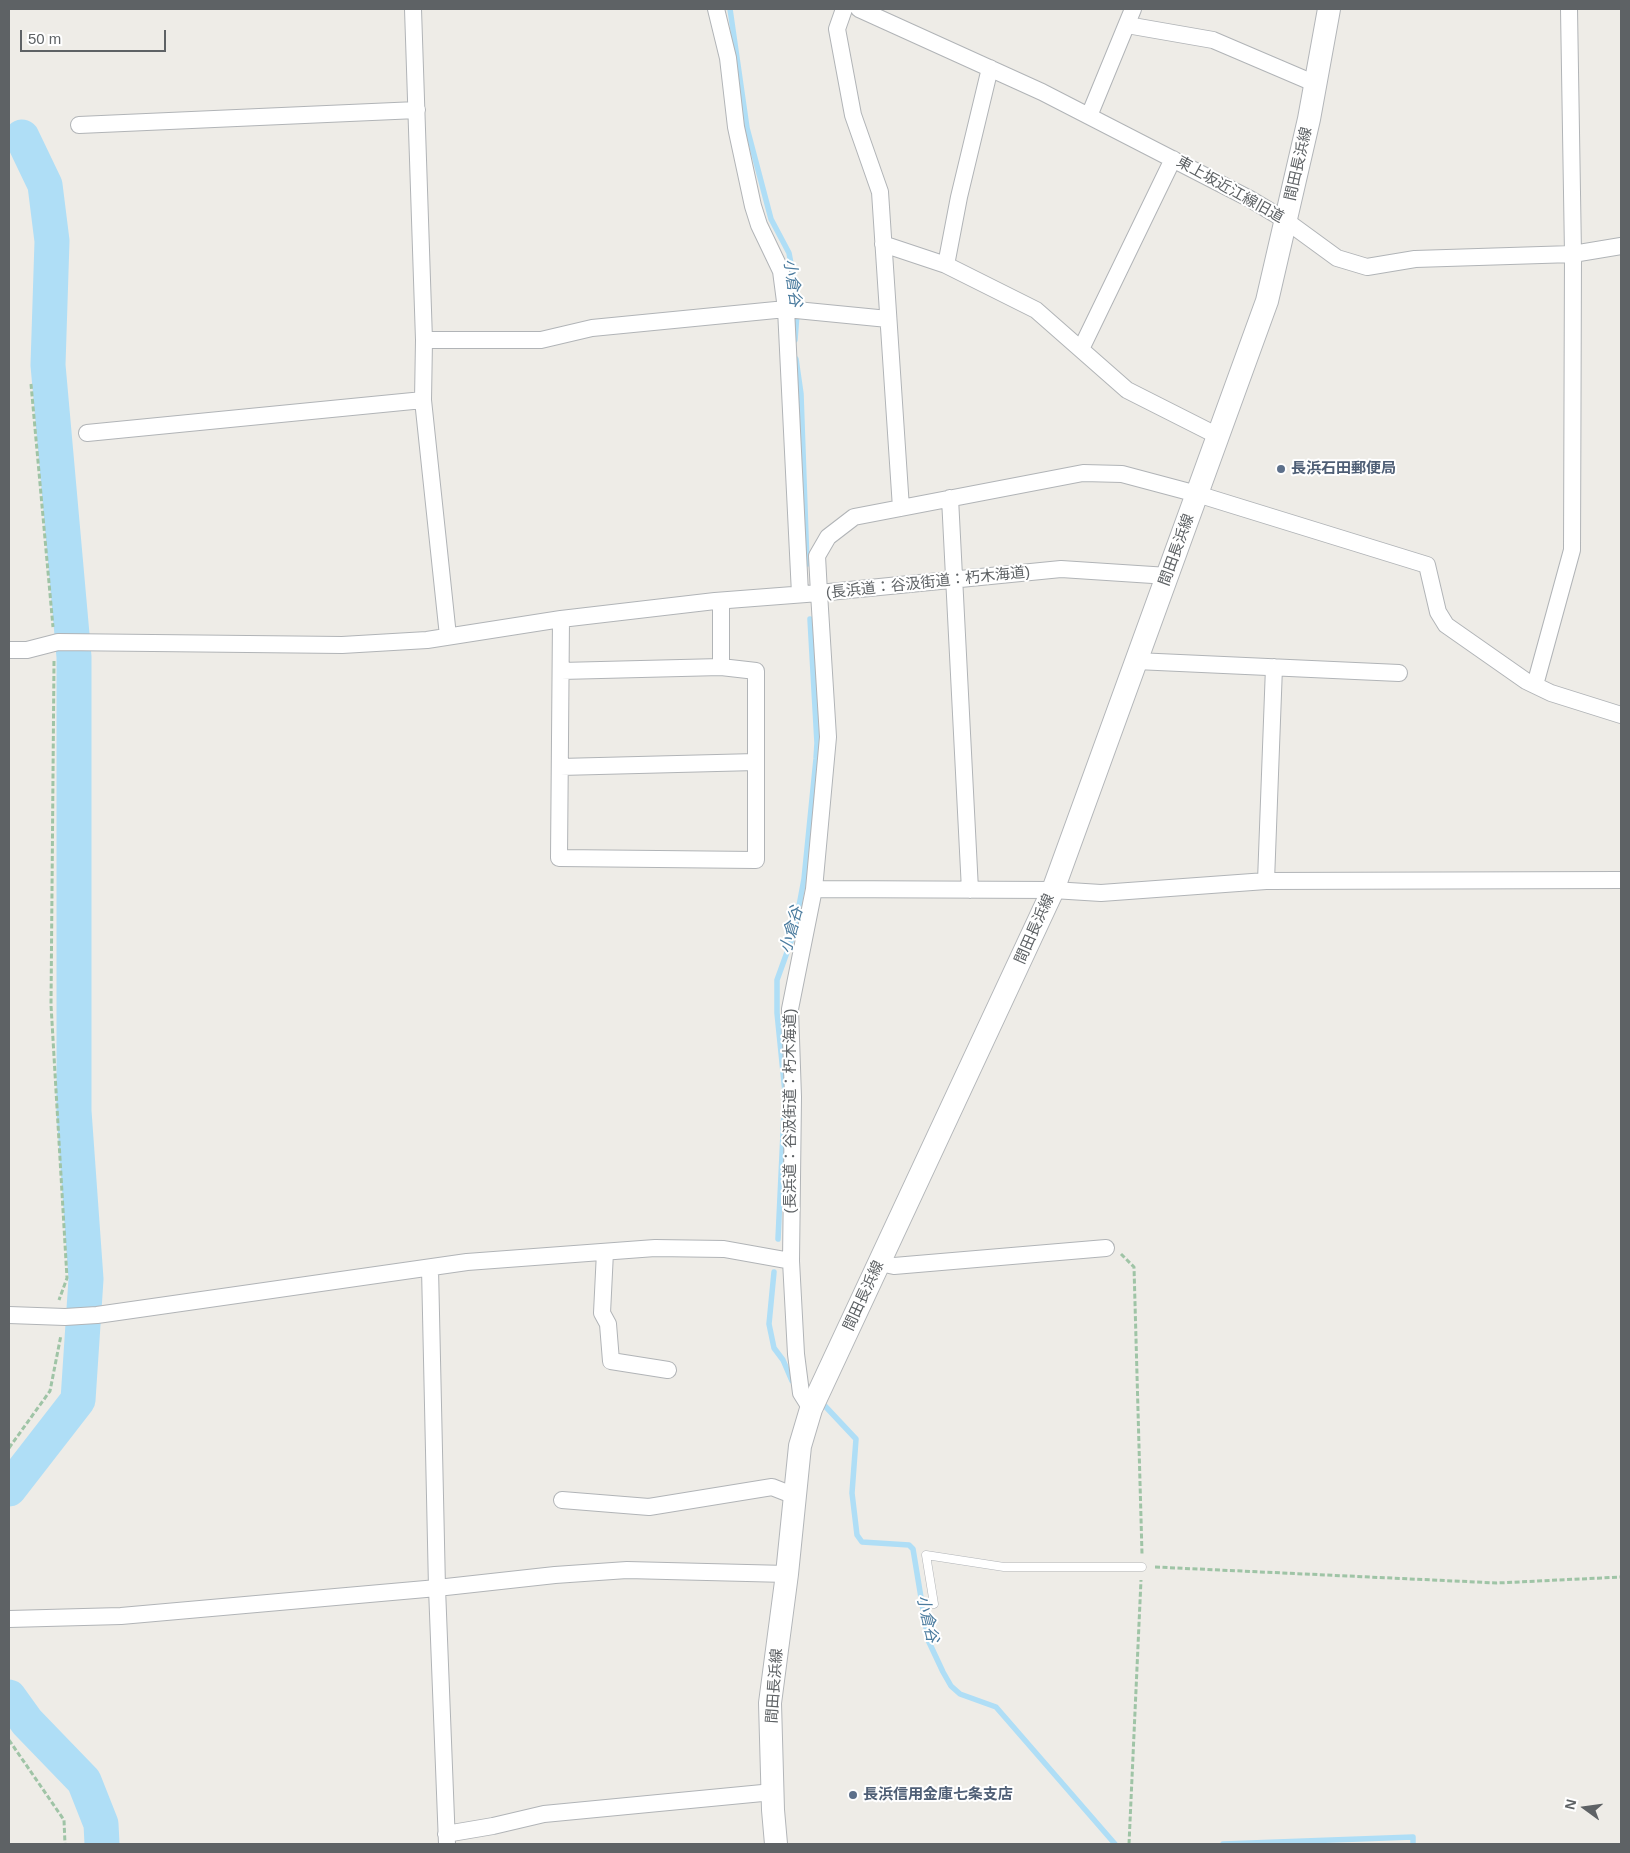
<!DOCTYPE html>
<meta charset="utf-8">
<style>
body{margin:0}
#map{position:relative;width:1630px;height:1853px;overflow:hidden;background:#eeece7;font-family:Arial,sans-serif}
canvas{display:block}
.frame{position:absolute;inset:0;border:10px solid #5e6265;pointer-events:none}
.north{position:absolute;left:1560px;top:1783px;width:50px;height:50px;-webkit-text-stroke:4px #fff;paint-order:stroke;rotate:284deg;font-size:14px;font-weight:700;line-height:20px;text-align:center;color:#5e6265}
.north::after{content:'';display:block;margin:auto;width:18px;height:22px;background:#5e6265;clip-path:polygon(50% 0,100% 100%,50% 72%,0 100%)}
.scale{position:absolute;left:20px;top:30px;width:146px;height:22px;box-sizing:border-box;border:2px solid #5e6265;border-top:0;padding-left:6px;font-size:15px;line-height:18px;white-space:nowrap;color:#5e6265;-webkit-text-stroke:4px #fff;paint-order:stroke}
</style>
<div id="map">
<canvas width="1630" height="1853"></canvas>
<div class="frame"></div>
<div class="north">N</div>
<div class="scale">50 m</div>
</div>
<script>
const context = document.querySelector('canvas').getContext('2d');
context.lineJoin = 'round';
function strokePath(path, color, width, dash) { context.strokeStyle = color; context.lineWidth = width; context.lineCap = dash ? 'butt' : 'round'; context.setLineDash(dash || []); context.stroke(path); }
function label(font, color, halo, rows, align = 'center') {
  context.font = font + ' Arial,"Noto Sans JP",sans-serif'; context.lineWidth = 4; context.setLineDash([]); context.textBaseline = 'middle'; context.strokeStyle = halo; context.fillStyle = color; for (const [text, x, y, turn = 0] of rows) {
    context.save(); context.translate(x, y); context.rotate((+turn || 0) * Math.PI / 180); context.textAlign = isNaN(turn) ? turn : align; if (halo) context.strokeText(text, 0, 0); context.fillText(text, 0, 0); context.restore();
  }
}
const stream = new Path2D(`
 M730 9 747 128 771 219 789 253 798 301 795 340
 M796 359 801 394 807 564
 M778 1239 785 1092 777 1013V980L794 933 804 879 816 759 817 743 810 619
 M774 1272 769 1324 774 1348 783 1360 792 1381
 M825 1406 856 1439 852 1493 857 1535 862 1542 909 1545 913 1549 928 1640 943 1672 951 1686 960 1694 996 1707 1115 1844
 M1223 1844 1413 1837V1844`);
const river = new Path2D(`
 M9 1489 78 1400 86 1279 74 1111V657L48 365 52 241 45 185 22 137
 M9 1697 27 1722 84 1781 101 1824 102 1844`);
const path = new Path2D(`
 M31 384 53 627
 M54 661 51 1005 67 1278 59 1300
 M1121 1254 1134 1267 1142 1554
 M9 1448 50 1391 61 1335
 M1155 1567 1497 1583 1621 1577
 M9 1740 64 1820 65 1844
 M1129 1844 1141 1580`);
const lane = new Path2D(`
 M934 1604 926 1555 1004 1567H1142`);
const street = new Path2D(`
 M413 9 424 340 423 400 448 636
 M716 9 728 58 736 127 753 206 759 225 781 271 786 309 800 594
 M844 9 837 29 853 115 880 192 901 508
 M859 9 1042 92 1250 199 1285 220 1337 258 1367 267 1415 259 1573 254 1621 246
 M1127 25 1213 40 1316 84
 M1089 116 1133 9
 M79 125 417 110
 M883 244 946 265 1036 310 1127 390 1218 436
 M946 265 959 197 990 68
 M424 340H541L592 328 786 309 888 319
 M1081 349 1173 159
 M87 433 423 400
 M950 498 970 890
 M9 650H27L58 642 342 645 427 640 561 619 715 601 819 593 817 556 828 537 854 517 1083 473 1122 474 1197 494 1427 565 1438 612 1446 625 1526 681 1551 693 1621 715
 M1136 661 1399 673
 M721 667V601
 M561 671 721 667 756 671V860L559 858 561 619
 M1535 685 1572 550 1573 254 1569 9
 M560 767 756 762
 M1266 881 1274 667
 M814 889 1053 890 1101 893 1266 881 1621 880
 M605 1252 602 1313 608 1324 611 1361 668 1370
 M880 1263 894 1266 1106 1248
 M430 1268 437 1588 447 1844
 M9 1315 65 1317 97 1315 467 1262 655 1248 724 1249 791 1261
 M811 1409 801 1393 796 1354 791 1261 793 1097 790 1009 814 889 828 737 819 593 1061 569 1168 576
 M562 1500 649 1507 772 1487 795 1496
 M9 1619 121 1616 437 1588 555 1575 627 1570 787 1574
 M446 1834 493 1826 544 1814 773 1792`);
const secondary = new Path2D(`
 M776 1844 773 1810 770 1703 787 1574 800 1446 811 1409 1053 890 1267 301 1309 119 1329 9`);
const markers = [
 [1281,469,5,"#5c6f8a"],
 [853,1795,5,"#5c6f8a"]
];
const streetNames = [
 ["間田長浜線",1299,164,-77],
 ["東上坂近江線旧道",1230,190,29],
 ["間田長浜線",1177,550,-70],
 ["(長浜道：谷汲街道：朽木海道)",928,583,-6],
 ["間田長浜線",1035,929,-66],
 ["(長浜道：谷汲街道：朽木海道)",791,1111,-90],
 ["間田長浜線",864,1296,-65],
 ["間田長浜線",775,1686,-86]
];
const serviceNames = [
 ["長浜石田郵便局",1291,469],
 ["長浜信用金庫七条支店",863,1795]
];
const waterNames = [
 ["小倉谷",792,283,82],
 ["小倉谷",792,930,-75],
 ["小倉谷",927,1619,77]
];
strokePath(stream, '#afdef6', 5.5);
strokePath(river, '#afdef6', 35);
strokePath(lane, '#b1b4b7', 9);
strokePath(street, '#b1b4b7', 18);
strokePath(secondary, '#b3b6b9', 24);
strokePath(path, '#9fc4a6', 3, [5, 2.5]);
strokePath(lane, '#fff', 8);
strokePath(street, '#fff', 16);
strokePath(secondary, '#fff', 22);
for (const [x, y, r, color] of markers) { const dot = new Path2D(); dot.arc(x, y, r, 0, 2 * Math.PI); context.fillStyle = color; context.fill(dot); strokePath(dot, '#fff', 2); }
label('15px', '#5e6265', '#fff', streetNames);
label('bold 15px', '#4e5e75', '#fff', serviceNames, 'left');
label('italic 16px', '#4a7b9e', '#fff', waterNames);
</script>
